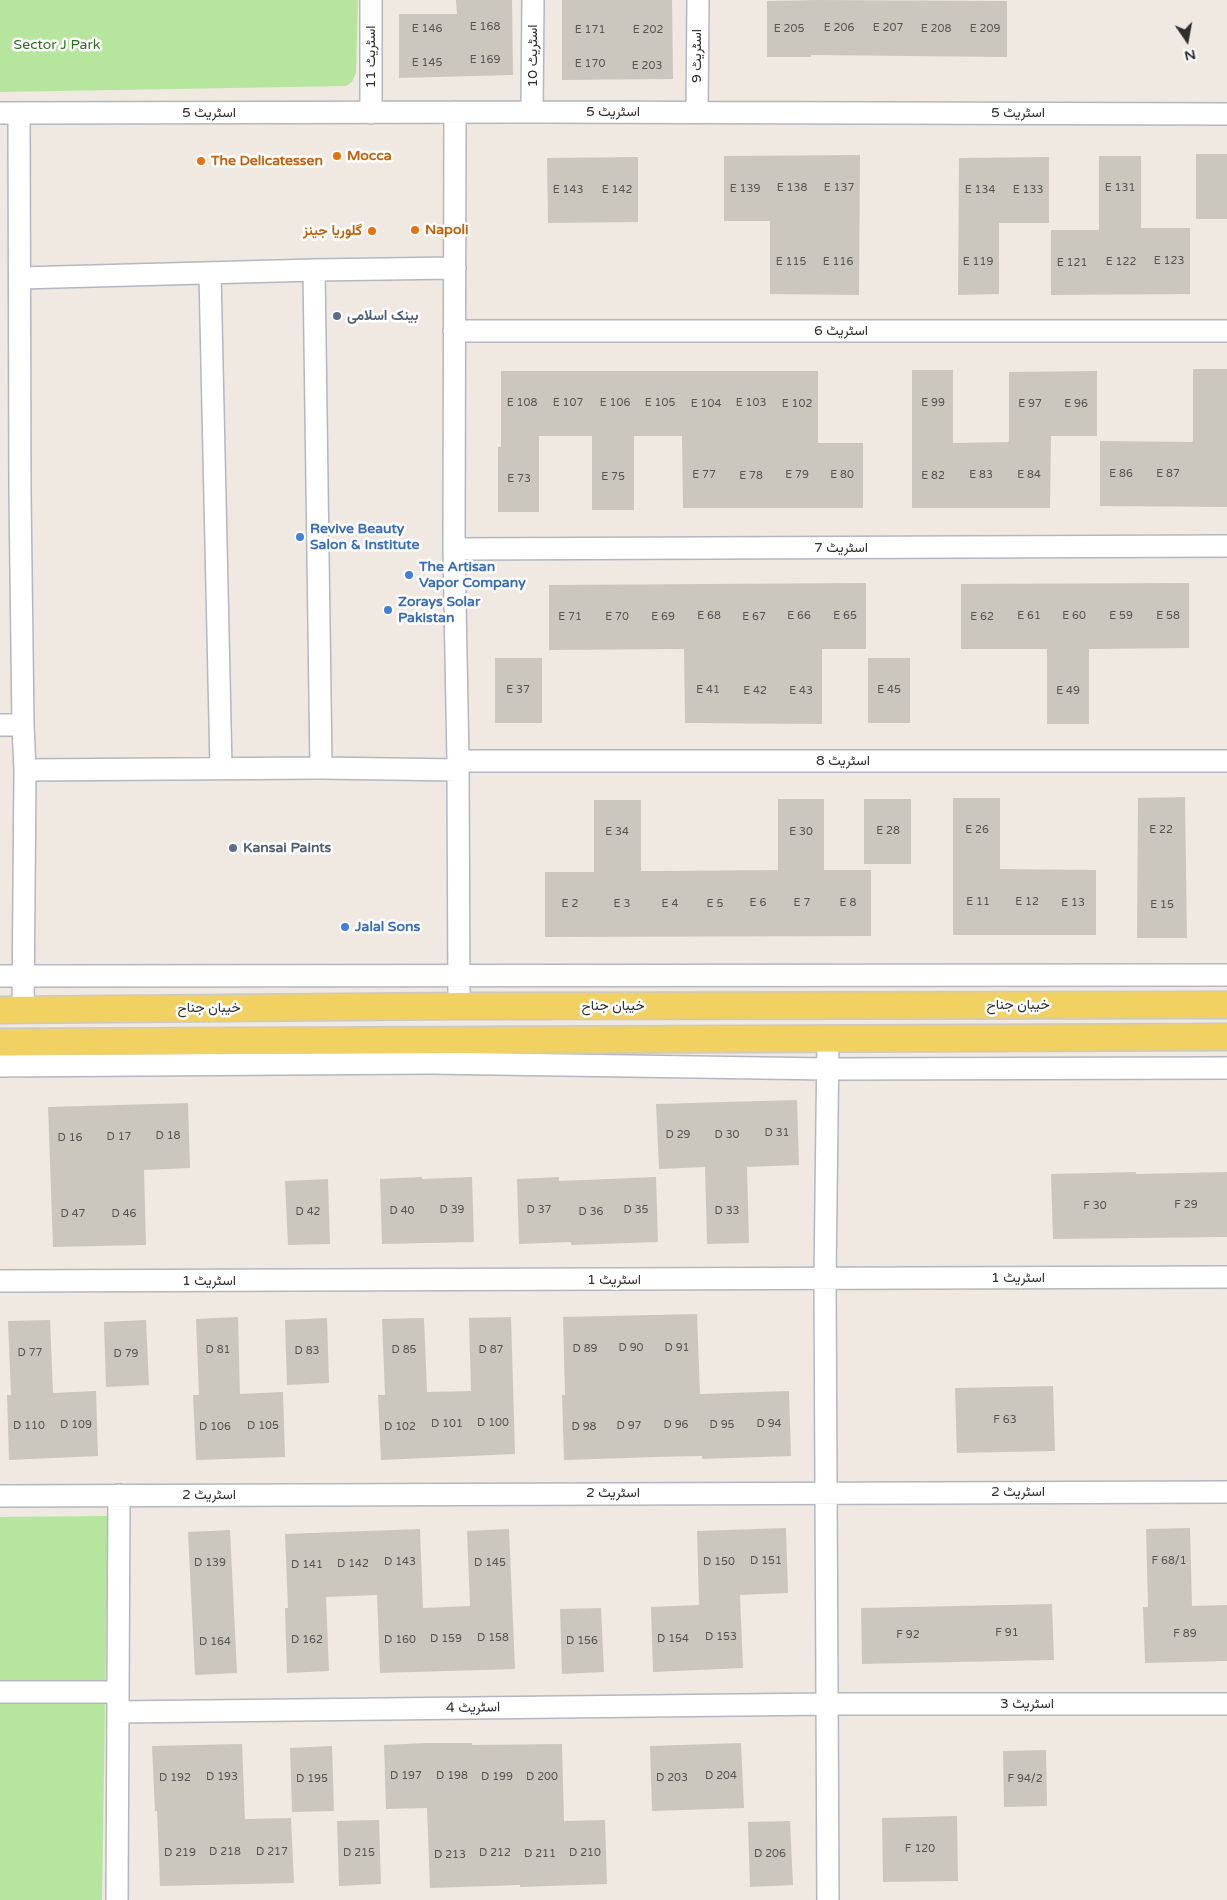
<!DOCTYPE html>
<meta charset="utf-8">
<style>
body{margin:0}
#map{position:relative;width:1227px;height:1900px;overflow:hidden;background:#efe9e1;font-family:"Varela Round",sans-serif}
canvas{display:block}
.north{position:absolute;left:1162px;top:15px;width:50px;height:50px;-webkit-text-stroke:4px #fff;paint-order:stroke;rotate:168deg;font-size:14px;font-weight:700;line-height:20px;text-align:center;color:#2e2e2e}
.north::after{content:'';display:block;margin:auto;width:18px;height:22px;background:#2e2e2e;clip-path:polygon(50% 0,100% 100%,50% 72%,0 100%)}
</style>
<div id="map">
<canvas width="1227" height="1900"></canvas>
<div class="north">N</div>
</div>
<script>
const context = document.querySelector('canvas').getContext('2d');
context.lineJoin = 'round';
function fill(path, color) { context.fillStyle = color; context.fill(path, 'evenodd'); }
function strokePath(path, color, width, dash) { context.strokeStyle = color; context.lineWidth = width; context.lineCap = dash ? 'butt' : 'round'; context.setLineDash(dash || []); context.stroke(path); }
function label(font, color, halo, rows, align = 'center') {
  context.font = font + ' "Varela Round",Vazirmatn,sans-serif'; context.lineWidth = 5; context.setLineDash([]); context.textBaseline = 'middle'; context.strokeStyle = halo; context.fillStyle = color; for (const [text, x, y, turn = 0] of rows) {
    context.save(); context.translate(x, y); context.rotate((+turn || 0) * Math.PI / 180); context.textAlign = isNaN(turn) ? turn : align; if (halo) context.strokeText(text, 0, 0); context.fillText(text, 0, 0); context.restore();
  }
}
const green = new Path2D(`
 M0 0H358L356 73 352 82 346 86 0 92Z
 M108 1516 102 1900H0V1517Z`);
const building = new Path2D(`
 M456 0H512L513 75 399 78V14H457Z
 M562 0H672L673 79 562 80Z
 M817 0 1007 1V57L811 55V57H767V1Z
 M1196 154H1227V219H1196Z
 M860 155 859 295 770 294V221H724V156Z
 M1099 156H1141V228H1190V294L1051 295V230H1099Z
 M638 157V222L548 223 547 158Z
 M1049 157V223H999V294L958 295 959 158Z
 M1193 369H1227V507L1100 506V441L1193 442Z
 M912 370H953V443L1009 442V372L1097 371V436H1051L1050 508H912Z
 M501 371H818V443H863V508H683L682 436H634V510H592V436H539V512H498V447H501Z
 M866 583V649H822V724L685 723 684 649 549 650V585Z
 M1189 583V648L1089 649V724H1047V649H961V584Z
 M495 658H542V723H495Z
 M868 658H910V723H868Z
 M1185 797 1187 938H1137L1138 798Z
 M953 798H1000V869L1096 870V935H953Z
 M778 799H824V870H871V936L545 937V872H594V800H641V871H662L778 870Z
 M864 799H911V864H864Z
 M797 1100 799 1165 747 1167 749 1243 707 1244 705 1167 659 1169 656 1104Z
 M188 1103 190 1168 144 1170 146 1245 53 1247 48 1107Z
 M1136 1172V1174L1227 1172V1237L1053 1239 1051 1174Z
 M422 1177V1179L472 1177 474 1242 382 1244 380 1179Z
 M559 1177V1181L656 1177 658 1242 571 1245V1242L519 1244 517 1179Z
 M328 1179 330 1244 288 1245 285 1181Z
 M697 1314 700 1394 789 1391 791 1456 702 1459V1456L656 1457 564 1460 562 1395H565L563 1317Z
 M238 1317 240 1394 283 1392 285 1457 196 1460 193 1395H199L196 1319Z
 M511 1317 515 1454 381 1460 378 1395H385L382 1319 424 1318 427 1392 471 1391 469 1318Z
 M327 1318 329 1383 287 1385 285 1320Z
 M50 1320 53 1393 96 1391 98 1456 9 1460 7 1395H11L8 1321Z
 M146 1320 149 1385 106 1387 104 1322Z
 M1053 1386 1055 1451 957 1453 955 1388Z
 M786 1528 788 1593 740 1595 743 1668 653 1672 651 1607 699 1605 697 1531Z
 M1190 1528 1192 1606 1227 1605V1661L1145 1663 1143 1607H1148L1146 1529Z
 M420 1529 423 1608 470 1606 467 1531 509 1529 515 1669 380 1673 377 1595 326 1597 329 1671 287 1673 285 1608H288L285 1534Z
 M230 1530 237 1673 195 1675 188 1532Z
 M1052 1604 1054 1660 862 1664 861 1608Z
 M601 1608 604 1672 562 1674 560 1609Z
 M426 1743H472V1745L562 1744 564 1821 605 1820 607 1884 520 1887V1885L430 1888 427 1808 386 1809 384 1745Z
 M741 1743 744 1808 652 1811 650 1746Z
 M242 1744 245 1819 291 1818 294 1883 160 1886 157 1811H155L152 1746Z
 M332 1746 334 1811 292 1812 290 1748Z
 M1046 1750 1047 1806 1004 1807 1003 1751Z
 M957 1816 958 1881 883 1882 882 1818Z
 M379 1820 381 1884 339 1886 337 1821Z
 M790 1821 793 1885 750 1887 748 1822Z`);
const minor = new Path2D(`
 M371 0V113
 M455 112 454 549 458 761 459 1006
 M532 112 533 0
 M697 112 698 0
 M0 113 532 112 1227 114
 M19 113 20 494 23 725 25 770 23 1010
 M314 270 321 768
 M210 274 221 768
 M20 278 314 270 455 268
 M454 331H1227
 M454 549 1227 546
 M0 725H23
 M458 761H1227
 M25 770 321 768 458 770
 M0 976 1227 975
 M0 1066 429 1063 828 1069 1227 1068
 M0 1281 1227 1277
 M0 1496 1227 1492
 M0 1692H118
 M118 1712 827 1704H1227
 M117 1900 119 1495
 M828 1900 825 1279 828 1039`);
const major = new Path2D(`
 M0 1010 459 1006 1227 1005
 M0 1042 1227 1037`);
const markers = [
 [337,156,5,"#e8710a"],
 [201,161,5,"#e8710a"],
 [415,230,5,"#e8710a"],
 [372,231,5,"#e8710a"],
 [337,316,5,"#5c6f8a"],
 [300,537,5,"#3f7fe0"],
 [409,575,5,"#3f7fe0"],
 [388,610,5,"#3f7fe0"],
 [233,848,5,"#5c6f8a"],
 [345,927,5,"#3f7fe0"]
];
const numberNames = [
 ["E 168",485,27],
 ["E 206",839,28],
 ["E 207",888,28],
 ["E 146",427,29],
 ["E 205",789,29],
 ["E 208",936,29],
 ["E 209",985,29],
 ["E 171",590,30],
 ["E 202",648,30],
 ["E 169",485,60],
 ["E 145",427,63],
 ["E 170",590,64],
 ["E 203",647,66],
 ["E 138",792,188],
 ["E 137",839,188],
 ["E 131",1120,188],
 ["E 139",745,189],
 ["E 143",568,190],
 ["E 142",617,190],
 ["E 134",980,190],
 ["E 133",1028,190],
 ["E 123",1169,261],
 ["E 115",791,262],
 ["E 116",838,262],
 ["E 119",978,262],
 ["E 122",1121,262],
 ["E 121",1072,263],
 ["E 108",522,403],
 ["E 107",568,403],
 ["E 106",615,403],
 ["E 105",660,403],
 ["E 103",751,403],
 ["E 99",933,403],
 ["E 104",706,404],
 ["E 102",797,404],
 ["E 97",1030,404],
 ["E 96",1076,404],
 ["E 86",1121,474],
 ["E 87",1168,474],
 ["E 77",704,475],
 ["E 79",797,475],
 ["E 80",842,475],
 ["E 83",981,475],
 ["E 84",1029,475],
 ["E 78",751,476],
 ["E 82",933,476],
 ["E 75",613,477],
 ["E 73",519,479],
 ["E 68",709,616],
 ["E 66",799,616],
 ["E 65",845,616],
 ["E 61",1029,616],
 ["E 60",1074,616],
 ["E 59",1121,616],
 ["E 58",1168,616],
 ["E 71",570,617],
 ["E 70",617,617],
 ["E 69",663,617],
 ["E 67",754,617],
 ["E 62",982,617],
 ["E 37",518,690],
 ["E 41",708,690],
 ["E 45",889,690],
 ["E 42",755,691],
 ["E 43",801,691],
 ["E 49",1068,691],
 ["E 26",977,830],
 ["E 22",1161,830],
 ["E 28",888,831],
 ["E 34",617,832],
 ["E 30",801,832],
 ["E 11",978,902],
 ["E 12",1027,902],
 ["E 6",758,903],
 ["E 7",802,903],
 ["E 8",848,903],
 ["E 13",1073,903],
 ["E 2",570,904],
 ["E 3",622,904],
 ["E 4",670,904],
 ["E 5",715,904],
 ["E 15",1162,905],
 ["D 31",777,1133],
 ["D 29",678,1135],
 ["D 30",727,1135],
 ["D 18",168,1136],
 ["D 17",119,1137],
 ["D 16",70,1138],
 ["F 29",1186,1205],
 ["F 30",1095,1206],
 ["D 39",452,1210],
 ["D 37",539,1210],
 ["D 35",636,1210],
 ["D 40",402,1211],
 ["D 33",727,1211],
 ["D 42",308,1212],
 ["D 36",591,1212],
 ["D 47",73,1214],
 ["D 46",124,1214],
 ["D 90",631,1348],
 ["D 91",677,1348],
 ["D 89",585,1349],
 ["D 81",218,1350],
 ["D 85",404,1350],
 ["D 87",491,1350],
 ["D 83",307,1351],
 ["D 77",30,1353],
 ["D 79",126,1354],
 ["F 63",1005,1420],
 ["D 100",493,1423],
 ["D 101",447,1424],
 ["D 94",769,1424],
 ["D 109",76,1425],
 ["D 96",676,1425],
 ["D 95",722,1425],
 ["D 110",29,1426],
 ["D 105",263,1426],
 ["D 97",629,1426],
 ["D 106",215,1427],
 ["D 102",400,1427],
 ["D 98",584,1427],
 ["D 151",766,1561],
 ["F 68/1",1169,1561],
 ["D 143",400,1562],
 ["D 150",719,1562],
 ["D 139",210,1563],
 ["D 145",490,1563],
 ["D 142",353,1564],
 ["D 141",307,1565],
 ["F 91",1007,1633],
 ["F 89",1185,1634],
 ["F 92",908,1635],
 ["D 153",721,1637],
 ["D 158",493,1638],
 ["D 159",446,1639],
 ["D 154",673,1639],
 ["D 162",307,1640],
 ["D 160",400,1640],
 ["D 156",582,1641],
 ["D 164",215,1642],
 ["D 197",406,1776],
 ["D 198",452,1776],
 ["D 204",721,1776],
 ["D 193",222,1777],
 ["D 199",497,1777],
 ["D 200",542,1777],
 ["D 192",175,1778],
 ["D 203",672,1778],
 ["D 195",312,1779],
 ["F 94/2",1025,1779],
 ["F 120",920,1849],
 ["D 218",225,1852],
 ["D 217",272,1852],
 ["D 219",180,1853],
 ["D 215",359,1853],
 ["D 212",495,1853],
 ["D 210",585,1853],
 ["D 211",540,1854],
 ["D 206",770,1854],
 ["D 213",450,1855]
];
const parkNames = [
 ["Sector J Park",57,45]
];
const streetNames = [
 ["اسٹریٹ 10",533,56,-90],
 ["اسٹریٹ 9",697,56,-90],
 ["اسٹریٹ 11",371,57,-90],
 ["اسٹریٹ 5",613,112],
 ["اسٹریٹ 5",209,113],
 ["اسٹریٹ 5",1018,113],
 ["اسٹریٹ 6",841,331],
 ["اسٹریٹ 7",841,548],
 ["اسٹریٹ 8",843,761],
 ["خیبان جناح",1018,1005],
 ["خیبان جناح",613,1006],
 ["خیبان جناح",209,1008],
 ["اسٹریٹ 1",1018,1278],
 ["اسٹریٹ 1",614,1280],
 ["اسٹریٹ 1",209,1281],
 ["اسٹریٹ 2",1018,1492],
 ["اسٹریٹ 2",613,1493],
 ["اسٹریٹ 2",209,1495],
 ["اسٹریٹ 3",1027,1704],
 ["اسٹریٹ 4",473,1708,-1]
];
const foodNames = [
 ["Mocca",347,156],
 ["The Delicatessen",211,161],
 ["Napoli",425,230],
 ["گلوریا جینز",362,231,"right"]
];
const serviceNames = [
 ["بینک اسلامی",347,316],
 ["Kansai Paints",243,848]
];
const shopNames = [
 ["Revive Beauty",310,529],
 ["Salon & Institute",310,545],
 ["The Artisan",419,567],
 ["Vapor Company",419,583],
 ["Zorays Solar",398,602],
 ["Pakistan",398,618],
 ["Jalal Sons",355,927]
];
fill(green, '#b6e59e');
fill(building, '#cbc7bf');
strokePath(minor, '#b4b7c1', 24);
strokePath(major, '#c9c9c9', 29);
strokePath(minor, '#fff', 21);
strokePath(major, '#f2d163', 26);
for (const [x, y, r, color] of markers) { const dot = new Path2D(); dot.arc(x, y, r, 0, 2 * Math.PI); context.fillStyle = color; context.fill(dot); strokePath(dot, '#fff', 2); }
label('11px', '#555452', null, numberNames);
label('14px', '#2c6e1b', '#fff', parkNames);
label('14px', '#2e2e2e', '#fff', streetNames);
label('bold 14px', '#c56008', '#fff', foodNames, 'left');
label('bold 14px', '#4e5e75', '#fff', serviceNames, 'left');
label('bold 14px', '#366cbe', '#fff', shopNames, 'left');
</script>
